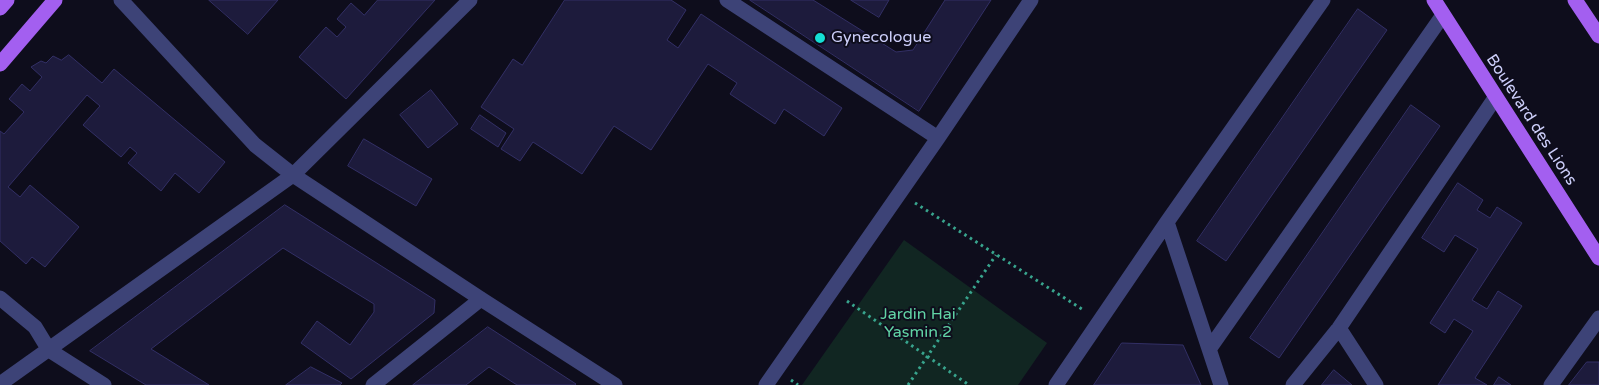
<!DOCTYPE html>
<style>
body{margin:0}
canvas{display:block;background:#0e0d1c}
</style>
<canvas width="1599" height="385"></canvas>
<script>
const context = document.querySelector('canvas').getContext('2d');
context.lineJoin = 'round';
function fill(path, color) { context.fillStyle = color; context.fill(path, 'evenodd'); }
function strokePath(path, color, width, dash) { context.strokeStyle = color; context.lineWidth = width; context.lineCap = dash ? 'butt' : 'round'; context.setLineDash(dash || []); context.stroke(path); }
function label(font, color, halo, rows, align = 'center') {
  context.font = font + ' "Varela Round",sans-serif'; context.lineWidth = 4; context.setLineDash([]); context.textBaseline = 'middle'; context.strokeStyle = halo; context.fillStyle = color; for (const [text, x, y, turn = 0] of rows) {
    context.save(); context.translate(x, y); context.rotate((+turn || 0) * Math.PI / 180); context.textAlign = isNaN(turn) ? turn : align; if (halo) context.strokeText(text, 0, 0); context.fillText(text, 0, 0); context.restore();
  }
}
const green = new Path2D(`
 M904 240 1047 343 1018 385H802Z`);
const building = new Path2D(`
 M209 0H278L248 34Z
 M378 0H435L346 99 299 57 326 27 337 37 346 27 337 19 351 3 364 15Z
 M565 0H671L686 10 667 40 678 48 701 14 842 108 824 136 784 109 775 124 730 94 737 83 708 64 651 150 614 126 582 174 533 142 520 161 501 149 514 129 481 107 513 59 522 65Z
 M750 0H813L896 52 913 50 945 0H991L919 111Z
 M851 0H889L879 17Z
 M1358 9 1387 30 1226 261 1197 241Z
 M69 55 102 83 114 69 225 162 199 193 175 173 161 191 128 163 137 153 130 147 121 157 83 125 100 106 87 95 8 187 20 197 30 185 79 227 45 267 32 257 26 264 0 241V131L4 134 24 112 9 99 22 84 30 91 42 77 31 67 41 61 46 63 53 56 61 60Z
 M431 90 458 124 428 148 400 115Z
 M1411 105 1440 126 1279 358 1250 338Z
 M480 115 506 133 498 147 471 129Z
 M364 139 432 179 416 206 348 166Z
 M1458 183 1483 200 1477 210 1490 218 1497 207 1522 223 1472 300 1487 309 1498 291 1522 306 1475 378 1487 385H1438L1473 331 1454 319 1445 333 1430 323 1478 249 1455 235 1444 252 1422 238Z
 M285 205 435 300 434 313 351 379 301 343 317 321 350 345 374 312V304L283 248 151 349 209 385H146L90 351Z
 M488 327 576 384 575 385H517L489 367 466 385H413Z
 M1122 343 1183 345 1201 385H1094Z
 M1587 362H1599V385H1569Z
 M311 367 342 383 340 385H286Z
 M1334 370 1352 385H1322Z
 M1499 377 1511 385H1494Z`);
const path = new Path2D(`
 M915 203 1085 311
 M847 301 969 385
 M791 380 798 385
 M908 385 996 255`);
const minor = new Path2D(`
 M121 0 255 145 293 175 481 299 615 385
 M727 0 938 138
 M1167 222 1221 385
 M0 298 35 327 49 350 104 385
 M1339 328 1376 385
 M1210 348 1443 15
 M0 384 293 175 470 0
 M373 385 481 299
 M766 385 938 138 1031 0
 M1056 385 1167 222 1323 0
 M1293 385 1339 328 1495 98
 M1551 385 1599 318`);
const major = new Path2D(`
 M1434 0 1599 258
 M1575 0 1599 36
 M0 8 7 0
 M0 64 55 0`);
const markers = [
 [820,38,6,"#15dfd4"]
];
const poiNames = [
 ["Gynecologue",831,38]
];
const streetNames = [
 ["Boulevard des Lions",1531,120,57]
];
const parkNames = [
 ["Jardin Hai",918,315],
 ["Yasmin 2",918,333]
];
fill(green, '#112622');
fill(building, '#1d1b3c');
strokePath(building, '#322f65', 1);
strokePath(path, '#38a48d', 3, [2.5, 4]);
strokePath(minor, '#3d4377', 15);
strokePath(major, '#a35ff0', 15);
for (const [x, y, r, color] of markers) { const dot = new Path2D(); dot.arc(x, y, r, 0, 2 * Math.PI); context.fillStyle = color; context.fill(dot); strokePath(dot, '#0e0d1c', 2); }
label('16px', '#cdcffa', '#0e0d1c', poiNames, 'left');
label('16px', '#cdcffa', '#0e0d1c', streetNames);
label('16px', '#61d3a5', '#0e0d1c', parkNames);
</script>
